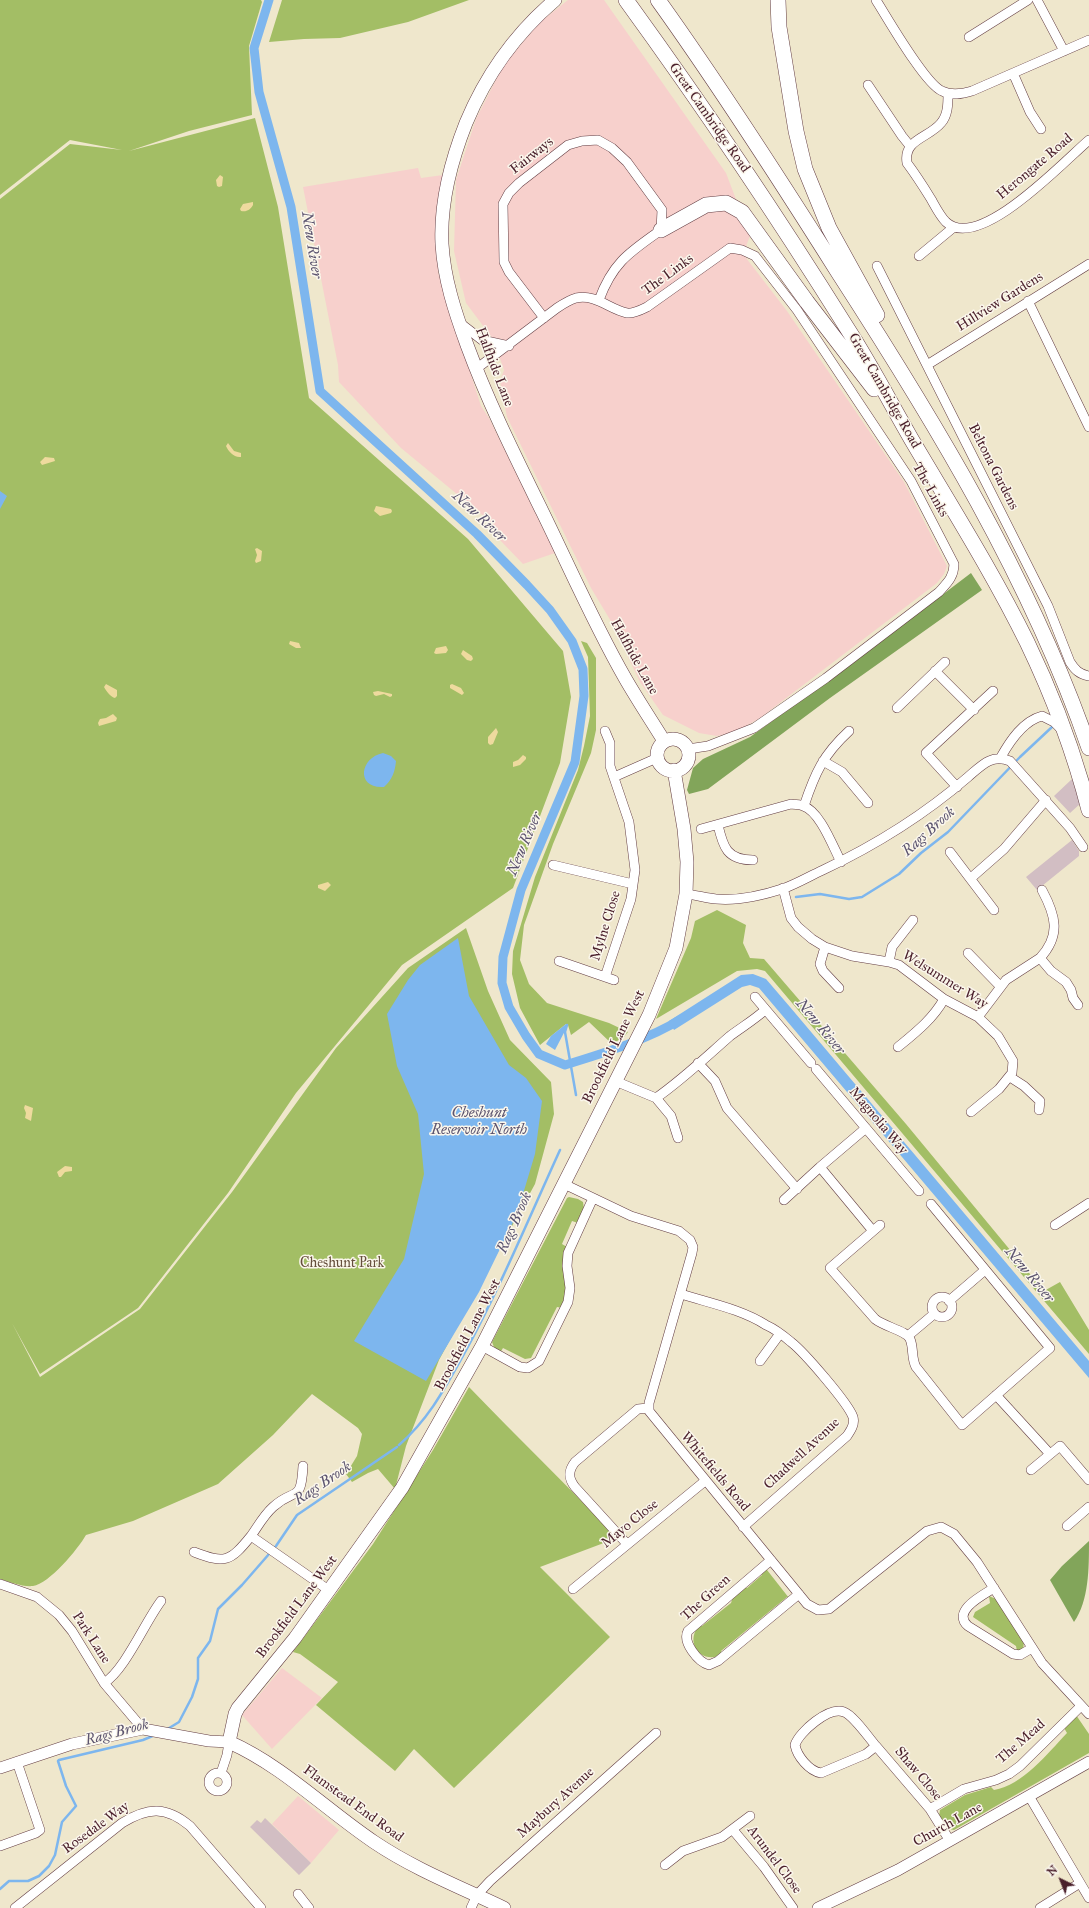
<!DOCTYPE html>
<style>
body{margin:0}
#map{position:relative;width:1089px;height:1908px;overflow:hidden;background:#efe7cc;font-family:"IM FELL Great Primer",serif}
canvas{display:block}
.north{position:absolute;left:1041px;top:1860px;width:40px;height:40px;-webkit-text-stroke:3px #fbf7ec;paint-order:stroke;rotate:317deg;font-size:11px;font-weight:700;line-height:16px;text-align:center;color:#4a1f2b}
.north::after{content:'';display:block;margin:auto;width:14px;height:18px;background:#4a1f2b;clip-path:polygon(50% 0,100% 100%,50% 72%,0 100%)}
</style>
<div id="map">
<canvas width="1089" height="1908"></canvas>
<div class="north">N</div>
</div>
<script>
const context = document.querySelector('canvas').getContext('2d');
context.lineJoin = 'round';
function fill(path, color) { context.fillStyle = color; context.fill(path, 'evenodd'); }
function strokePath(path, color, width, dash) { context.strokeStyle = color; context.lineWidth = width; context.lineCap = dash ? 'butt' : 'round'; context.setLineDash(dash || []); context.stroke(path); }
function label(font, color, halo, rows, align = 'center') {
  context.font = font + ' "IM FELL Great Primer",serif'; context.lineWidth = 3; context.setLineDash([]); context.textBaseline = 'middle'; context.strokeStyle = halo; context.fillStyle = color; for (const [text, x, y, turn = 0] of rows) {
    context.save(); context.translate(x, y); context.rotate((+turn || 0) * Math.PI / 180); context.textAlign = isNaN(turn) ? turn : align; if (halo) context.strokeText(text, 0, 0); context.fillText(text, 0, 0); context.restore();
  }
}
const built = new Path2D(`
 M568 0H604L726 173 750 236 743 254 787 311 904 482 947 566 944 574 937 583 760 718 737 731 717 736 699 733 663 715 640 682 612 623 591 588 507 417 500 381 504 370 493 339 466 303 454 251 456 180 476 119 503 66 539 23Z
 M418 168 421 178 443 175 438 272 481 406 489 418 555 553 523 564 498 538 486 518 401 448 339 382 338 365 303 187Z
 M282 1668 322 1698 272 1749 242 1715Z
 M298 1796 339 1830 311 1863 272 1824Z`);
const industrial = new Path2D(`
 M1072 779 1081 803 1070 813 1054 796Z
 M1072 840 1079 851V856L1037 890 1026 877Z
 M265 1818 311 1863 299 1875 250 1827 257 1820 261 1823Z`);
const green = new Path2D(`
 M0 0H261L262 2 249 46 252 115 189 131 129 151 255 118 278 207 309 398 468 539 563 651 571 697 560 763 513 888 402 965 296 1093 228 1193 138 1308 40 1374 12 1323 40 1377 140 1309 232 1192 336 1048 408 968 466 928 488 991 510 1040 551 1082 554 1114 535 1184 439 1360 406 1446 395 1489 378 1469 368 1473 352 1482 346 1474 357 1456 362 1434 358 1428 312 1394 273 1435 218 1484 133 1521 86 1535C78 1549 49 1584 33 1586 22 1587 10 1582 0 1579V199L70 144 122 150 70 140 0 195Z
 M282 0H469L408 22 340 38 304 39 269 42Z
 M581 641 587 643 596 658V730L591 753 553 844 524 925 520 960 529 984 547 1003 609 1023 628 1032 624 1037 612 1044 589 1022 571 1035 568 1025 566 1024 540 1045 520 1008 512 974 513 951 535 877 578 770 584 746 590 716 588 657Z
 M717 910 746 925 743 943 750 958 764 959 906 1124 1044 1291 1060 1282 1089 1330V1354L765 971 757 969 737 971 656 1019 691 938 695 921Z
 M569 1197 578 1199 583 1202 584 1209 578 1223 572 1221 562 1244 567 1247V1284L563 1308 557 1307 531 1358 525 1359 503 1348 500 1353 494 1347 492 1342 567 1198Z
 M469 1387C518 1438 569 1487 617 1538L540 1567 610 1637 454 1788 414 1749 395 1771 316 1705 338 1682 300 1654 293 1652 373 1544 433 1450Z
 M764 1570H767L789 1598 787 1597 721 1651 723 1654C702 1666 683 1643 700 1624L702 1626 731 1603 733 1597 743 1587 747 1588 762 1575 761 1573Z
 M989 1596 996 1599 1024 1642 1023 1650 1017 1651 1016 1646 973 1617 975 1612 990 1603Z
 M1076 1715 1089 1734V1753L954 1830 949 1829 939 1816 940 1810 965 1795 991 1787 994 1790C1023 1785 1047 1754 1067 1733L1064 1728Z`);
const forest = new Path2D(`
 M971 573 982 590 830 698 708 789 689 794 687 790 693 768 703 759 750 737 854 662Z
 M1089 1541C1089 1568 1089 1601 1074 1622L1050 1580 1062 1566Z`);
const sand = new Path2D(`
 M220 175 223 177 222 186 219 187 217 186 216 180Z
 M253 202V205C250 210 247 212 241 211L240 209 243 204Z
 M228 443 234 451 241 453V457C234 458 228 451 226 446Z
 M45 457 54 458 55 461 42 465 40 462Z
 M376 506 391 509 392 511 391 513 380 516 374 511Z
 M257 548 262 551 261 561 256 563 255 561 257 555 255 549Z
 M290 641 299 643 301 648H296L289 644Z
 M446 646 448 650 446 653 436 654 434 653 436 648Z
 M463 650 472 656 473 659 471 661 467 660 461 654Z
 M106 684 117 690V696L115 698C111 697 106 691 104 687Z
 M452 684 461 688 464 693 462 695 450 688V685Z
 M378 691 392 694V696L390 697 384 694 376 696 374 695 373 692Z
 M113 714 117 718 116 721 99 726 98 723 100 719 106 718Z
 M496 728 498 732 493 744 490 745 488 743V737Z
 M523 755 526 757V759L520 765 513 767V762L518 760Z
 M328 882 331 885 325 891 318 888V885Z
 M25 1105 33 1108 31 1121 25 1118 26 1113 24 1108Z
 M65 1166 72 1167V1171L65 1172 61 1177H59L57 1172Z`);
const water = new Path2D(`
 M0 491 7 496 0 509Z
 M383 753 391 756 396 761C395 772 392 780 384 787 356 789 359 758 383 753Z
 M458 938 469 996 509 1065 526 1078 542 1101 535 1154 517 1214 479 1292 426 1381 354 1341 404 1259 424 1174 418 1114 397 1066 387 1014 408 980 420 965Z
 M753 974 766 979 790 1007 1089 1361V1378L759 988 750 985 742 987 674 1030 669 1021 741 975Z
 M566 1024 568 1025 555 1050 546 1044 551 1036Z`);
const stream = new Path2D(`
 M796 897 820 894 849 899 862 897 899 874 921 853 948 832 1020 757 1052 727
 M567 1025 565 1032 576 1095
 M399 1445C429 1419 445 1388 464 1354 500 1288 529 1218 560 1150
 M166 1730 179 1722 192 1697 198 1679V1658L210 1641 218 1609 242 1585 276 1546 297 1515 397 1447
 M0 1889 9 1881H28L39 1876 49 1866 55 1855 62 1822 76 1806 66 1786 58 1761 59 1760 143 1740 155 1735`);
const canal = new Path2D(`
 M269 0 254 48 259 92 291 207 320 391 477 534 527 585 550 610 572 641 583 669 584 696 575 762 521 890 503 957 502 983 509 1007 526 1036 539 1054 565 1065C601 1054 650 1039 681 1019`);
const minor = new Path2D(`
 M876 0C888 19 925 84 942 91 952 96 962 94 972 91L1089 40
 M1037 0 1064 51
 M969 37 1028 0
 M1013 73 1030 112 1041 129
 M868 85 902 136 910 146
 M948 93C948 104 948 115 941 123 929 138 903 139 907 163 916 175 923 186 931 199 935 206 940 216 946 222 979 253 1065 160 1089 140
 M919 256 954 227
 M877 266 1048 606 1070 662C1075 670 1079 674 1089 676
 M1028 301 1089 427
 M544 318 509 272 504 262 503 204 509 193 519 183 568 145 582 141 598 140 612 148 627 162 662 210 661 230C630 252 613 262 599 300
 M460 323 482 340 509 346
 M927 365 1089 264
 M476 369 557 308C563 304 569 300 576 298 596 294 609 309 627 313 634 314 641 310 647 307L730 248 742 250 755 256 797 310 911 481 954 564C954 577 947 583 939 592L826 678 754 728 708 746 688 749
 M935 671 974 710
 M897 708 945 662
 M1001 757C1010 741 1023 721 1042 716L1054 722 1062 730
 M823 761 842 772 868 803
 M614 777 657 758
 M957 787 926 753 993 691
 M804 806C815 773 823 755 849 731
 M718 825C723 847 727 860 753 860
 M701 829 791 804C795 805 800 804 803 806 820 811 833 847 841 862
 M950 852 994 910
 M553 865 633 884
 M971 878 1004 849 1046 800
 M783 888 791 918 798 927 812 939 825 947 852 956 889 962 899 965 944 999 978 1017 998 1036 1013 1061 1012 1073 999 1089 971 1112
 M686 894C696 895 706 898 716 899 738 901 764 895 785 888 798 883 810 876 823 870 876 845 924 815 968 777 982 765 991 754 1010 761L1070 828 1083 847
 M825 947 820 964 823 971 839 988
 M968 953 1000 986
 M1040 958C1061 935 1056 916 1042 890
 M559 961 614 980
 M889 962 892 947 913 920
 M605 977 631 899 635 870 629 822 610 766V743L605 731
 M755 997 811 1063
 M978 1017 1006 980 1040 958 1051 971 1066 982 1071 990 1073 998 1078 1005
 M898 1047C915 1033 933 1019 944 999
 M698 1063 715 1081 727 1108 797 1189
 M816 1069 919 1191
 M1010 1077 1024 1086 1040 1101 1039 1110
 M615 1081 656 1098C682 1080 706 1057 730 1036 742 1027 754 1020 765 1010
 M656 1098 671 1116 678 1138
 M820 1167 866 1128
 M564 1184 631 1216 679 1231 690 1240 693 1247 692 1253 649 1403V1411L807 1604 818 1610 829 1609 927 1531 941 1527 954 1534 977 1562 1042 1663 1089 1714
 M784 1200 820 1167 873 1231
 M880 1225 830 1268 875 1319C885 1327 907 1331 910 1339 914 1348 911 1358 916 1367L962 1425 1050 1348 931 1204
 M1055 1225 1089 1203
 M681 1294C709 1303 741 1309 766 1325 775 1329 784 1336 791 1342 804 1352 848 1403 853 1417 855 1424 851 1430 847 1436L743 1527
 M932 1307a10 10 0 1 1 20 0a10 10 0 1 1-20 0Z
 M949 1301 985 1270
 M909 1335 934 1314
 M482 1346 520 1367 528 1368 539 1361 568 1302 570 1288 567 1266 568 1253 593 1198
 M760 1361 779 1335
 M996 1395 1050 1454
 M1031 1470 1060 1446 1089 1480
 M1067 1526 1089 1507
 M251 1536C258 1526 264 1515 273 1507 295 1487 301 1504 303 1466
 M627 1544 575 1487C568 1478 568 1471 575 1462L638 1409 648 1408
 M194 1552C225 1564 230 1562 251 1536L330 1591
 M771 1560 688 1631C682 1642 698 1662 709 1665L718 1661 799 1594
 M0 1584 37 1597 59 1615 72 1631 104 1683 143 1729
 M994 1588C983 1595 951 1611 968 1626L1013 1654 1020 1655 1032 1648
 M573 1589 705 1481
 M104 1683C125 1670 145 1622 161 1601
 M876 1746C869 1738 853 1715 844 1712 829 1706 799 1732 795 1745 797 1756 809 1771 821 1773L866 1754 876 1746 930 1809 950 1841
 M221 1773 227 1755 229 1742
 M209 1782a9 9 0 1 1 18 0a9 9 0 1 1-18 0Z
 M1029 1796 1089 1898
 M930 1809 964 1789 996 1780 1009 1774 1020 1766 1081 1706
 M733 1830 764 1867 793 1908
 M0 1846 36 1833 40 1830 17 1762
 M665 1865 683 1851 722 1837 750 1816
 M298 1894 309 1908
 M15 1908 122 1823C148 1807 166 1806 190 1826L261 1908
 M471 1908 477 1895 490 1881 656 1733
 M1040 1908 1080 1883`);
const tertiary = new Path2D(`
 M0 1768 72 1744 143 1729 209 1741 229 1742
 M818 1908 898 1870 1089 1762`);
const secondary = new Path2D(`
 M555 0C515 34 486 75 466 123 451 161 440 203 442 244 444 279 455 312 467 345 488 402 515 456 542 511 569 566 594 624 625 678 637 699 651 720 664 741
 M657 755a16 16 0 1 1 32 0a16 16 0 1 1-32 0Z
 M504 1908C460 1887 414 1869 374 1842 325 1809 283 1766 229 1742L235 1714 238 1708 295 1638 402 1488 482 1346 649 1015 676 948 686 894 687 862 684 829 674 770`);
const trunk = new Path2D(`
 M626 0C703 106 777 216 847 328 871 365 891 404 913 442 952 508 993 573 1027 642 1053 696 1074 752 1089 810
 M658 0C721 88 780 180 838 272 935 422 1030 578 1089 748
 M778 0 779 27 796 131 805 169 829 228 877 315
 M661 230 706 205 726 203 742 212 807 302 874 389`);
const streetNames = [
 ["Great Cambridge Road",709,118,55],
 ["Fairways",532,156,-38],
 ["Herongate Road",1035,167,-40],
 ["The Links",668,275,-36],
 ["Hillview Gardens",1000,302,-32],
 ["Halfhide Lane",494,367,69],
 ["Great Cambridge Road",884,391,60],
 ["Beltona Gardens",993,467,63],
 ["The Links",930,490,61],
 ["Halfhide Lane",634,657,61],
 ["Mylne Close",606,926,-73],
 ["Welsummer Way",945,980,32],
 ["Brookfield Lane West",614,1047,-64],
 ["Magnolia Way",878,1121,50],
 ["Brookfield Lane West",468,1335,-62],
 ["Chadwell Avenue",802,1454,-43],
 ["Whitefields Road",715,1472,50],
 ["Mayo Close",630,1524,-39],
 ["The Green",706,1598,-42],
 ["Brookfield Lane West",297,1607,-53],
 ["Park Lane",91,1638,57],
 ["The Mead",1021,1742,-41],
 ["Shaw Close",918,1774,50],
 ["Maybury Avenue",556,1803,-42],
 ["Flamstead End Road",353,1804,36],
 ["Church Lane",948,1825,-29],
 ["Rosedale Way",96,1828,-36],
 ["Arundel Close",774,1860,53]
];
const parkNames = [
 ["Cheshunt Park",342,1264]
];
const waterNames = [
 ["New River",311,245,81],
 ["New River",479,517,43],
 ["Rags Brook",929,832,-42],
 ["New River",525,844,-67],
 ["New River",820,1027,50],
 ["Cheshunt",479,1113],
 ["Reservoir North",479,1130],
 ["Rags Brook",515,1223,-66],
 ["New River",1029,1275,50],
 ["Rags Brook",323,1484,-34],
 ["Rags Brook",117,1733,-15]
];
fill(built, '#f7d0cc');
fill(industrial, '#d2bec3');
fill(green, '#a3be65');
fill(forest, '#82a55a');
fill(sand, '#eeda9e');
fill(water, '#7db6ee');
strokePath(stream, '#7db6ee', 2.5);
strokePath(canal, '#7db6ee', 9);
strokePath(minor, '#633d43', 10);
strokePath(tertiary, '#633d43', 12);
strokePath(secondary, '#633d43', 14);
strokePath(trunk, '#633d43', 16);
strokePath(minor, '#fff', 9);
strokePath(tertiary, '#fff', 11);
strokePath(secondary, '#fff', 13);
strokePath(trunk, '#fff', 15);
label('14px', '#4a1f2b', '#fbf7ec', streetNames);
label('14px', '#654f3c', '#fbf7ec', parkNames);
label('italic 15px', '#5c546f', '#fbf7ec', waterNames);
</script>
